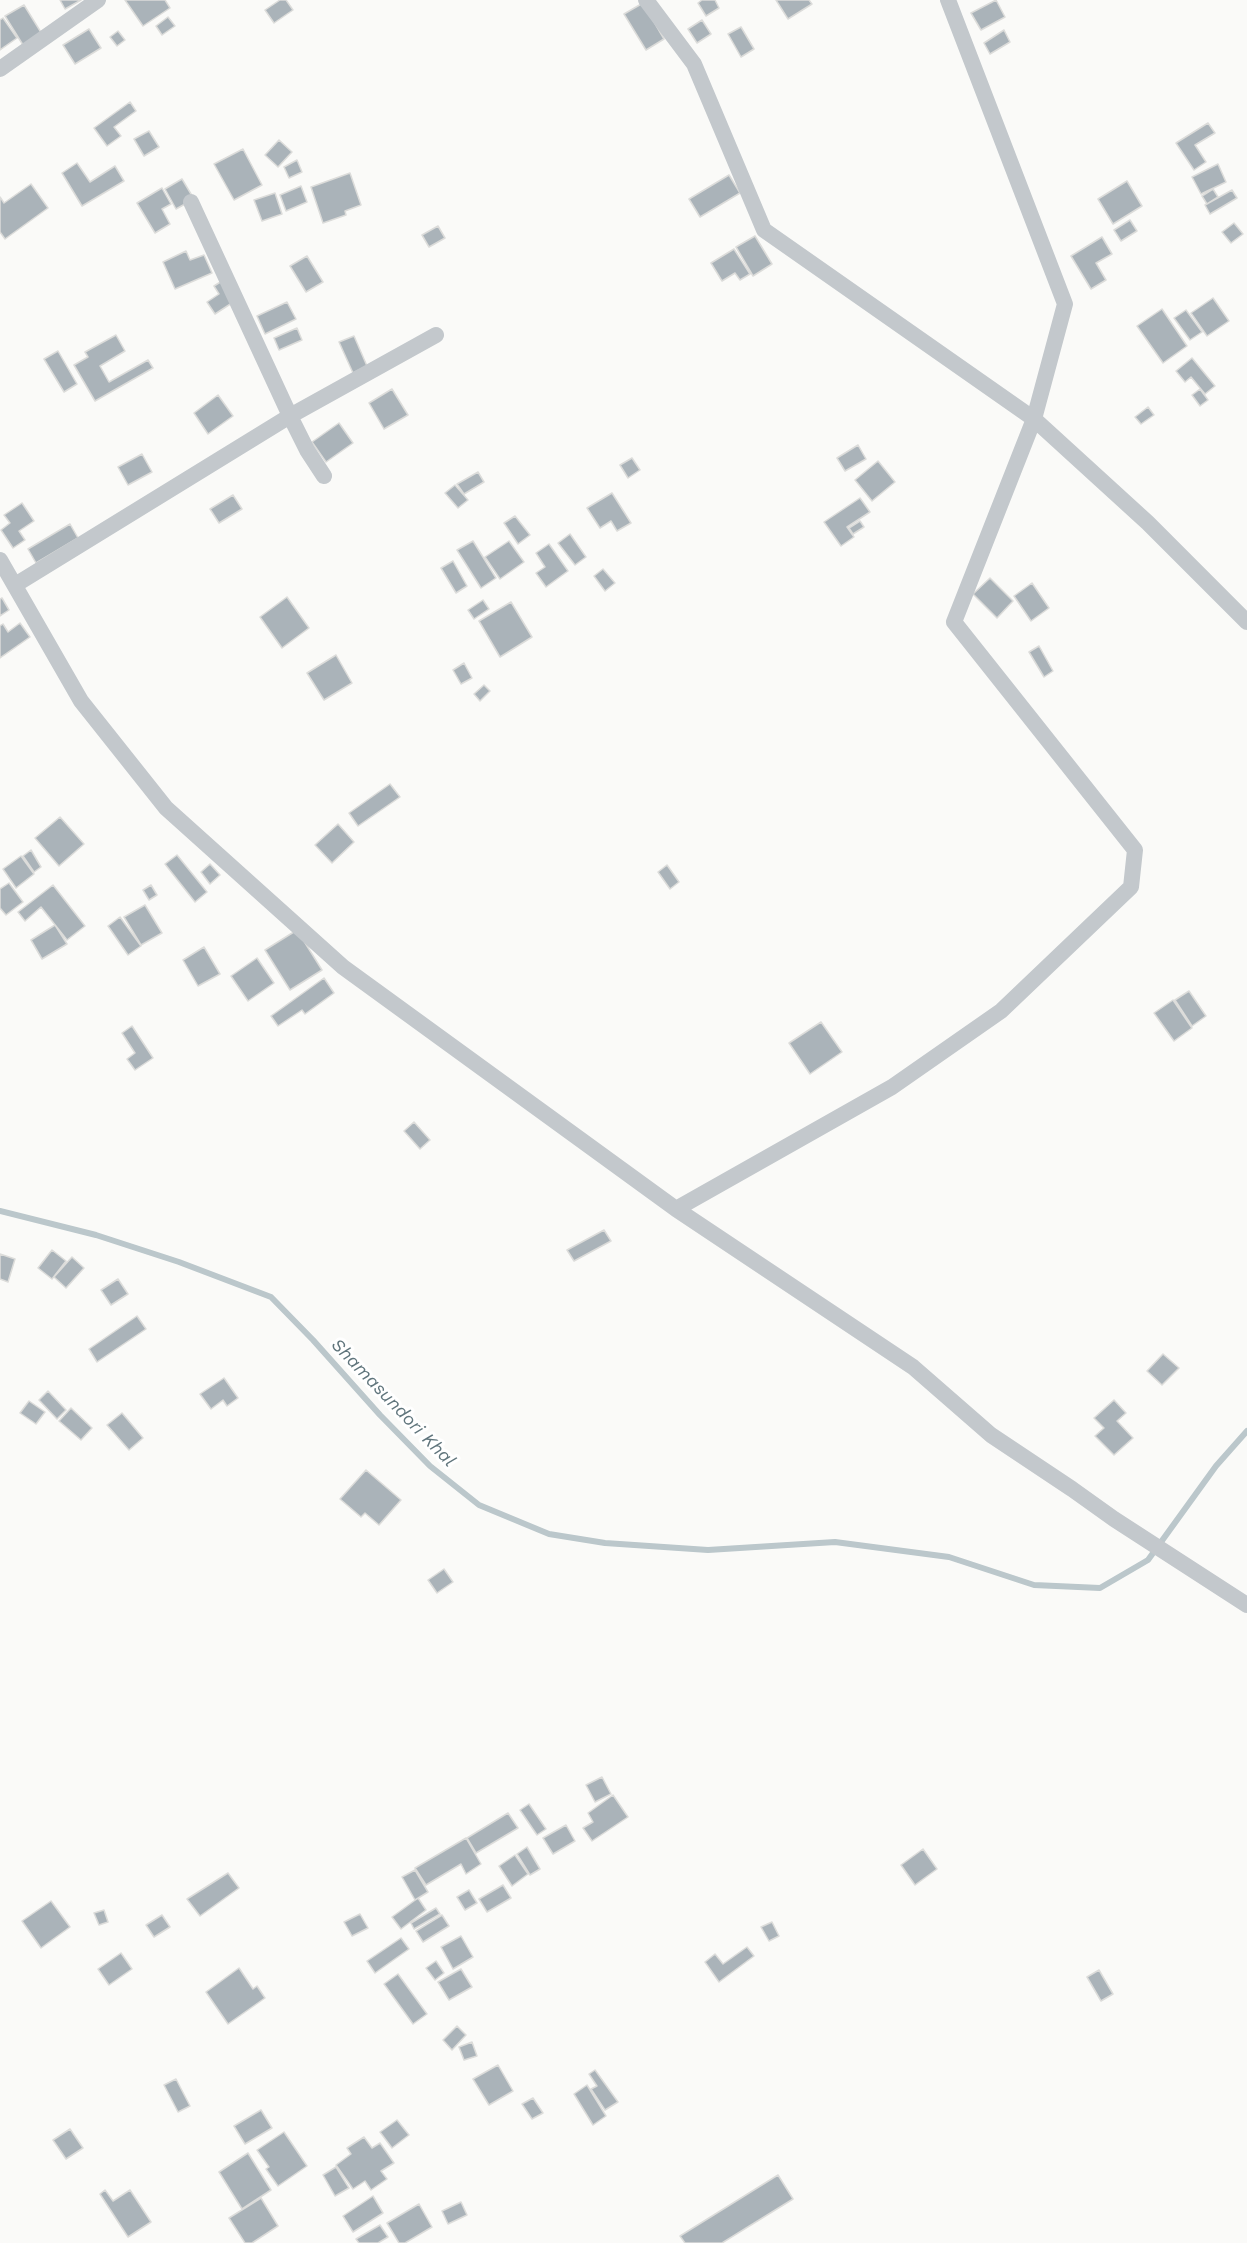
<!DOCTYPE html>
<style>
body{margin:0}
canvas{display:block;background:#fafaf8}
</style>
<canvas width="1247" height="2243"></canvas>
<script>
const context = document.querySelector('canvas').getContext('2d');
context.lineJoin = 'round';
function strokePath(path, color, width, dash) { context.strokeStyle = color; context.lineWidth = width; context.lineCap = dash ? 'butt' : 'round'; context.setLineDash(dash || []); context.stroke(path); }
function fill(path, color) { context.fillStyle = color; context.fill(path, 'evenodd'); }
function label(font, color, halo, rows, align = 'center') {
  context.font = font + ' "Work Sans",sans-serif'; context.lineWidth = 6; context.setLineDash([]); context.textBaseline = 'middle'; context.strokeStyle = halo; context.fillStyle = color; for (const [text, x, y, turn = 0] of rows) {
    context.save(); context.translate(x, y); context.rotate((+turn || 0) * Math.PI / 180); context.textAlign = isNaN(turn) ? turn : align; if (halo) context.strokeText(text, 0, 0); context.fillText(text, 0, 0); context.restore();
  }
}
const stream = new Path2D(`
 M0 1211 96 1235 179 1262 271 1297 313 1340 380 1415 430 1466 479 1505 549 1534 605 1543 708 1550 835 1542 949 1557 1034 1585 1100 1588 1148 1560 1216 1466 1247 1431`);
const building = new Path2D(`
 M60 0H81L65 9Z
 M125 0H165L170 8 143 26Z
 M280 0H286L293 10 274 23 265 10Z
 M702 0H715L719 8 706 16 698 3Z
 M776 0H809L812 4 788 19Z
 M996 0 1005 17 981 30 971 13Z
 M643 3 664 39 646 50 624 14Z
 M24 5 42 34 23 45 5 16Z
 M168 17 175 26 162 35 156 26Z
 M3 18 17 38 0 50V20Z
 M702 20 711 34 697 43 688 29Z
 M741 27 754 49 741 57 728 34Z
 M89 29 101 48 75 64 63 45Z
 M1004 30 1010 42 990 54 984 43Z
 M118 31 125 40 117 46 110 37Z
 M130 102 136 111 114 127 121 136 107 146 94 128Z
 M1208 123 1215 133 1195 145 1206 162 1194 170 1176 143Z
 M149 131 159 147 144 156 134 139Z
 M279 140 292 152 278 167 265 155Z
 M243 149 262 185 234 200 214 164Z
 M297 160 302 172 289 178 284 167Z
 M77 163 90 182 115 166 124 181 82 206 62 173Z
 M1218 164 1226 182 1201 194 1192 177Z
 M350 173 361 205 345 211 346 215 323 223 311 187Z
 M729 175 740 193 700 217 689 199Z
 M182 179 194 199 176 209 165 189Z
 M1127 181 1142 206 1113 224 1098 199Z
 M31 184 48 208 5 239 0 232V197L4 203Z
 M301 186 307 202 286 211 280 195Z
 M162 188 171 204 162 209 170 224 155 233 137 203Z
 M1213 189 1218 197 1207 204 1202 196Z
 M1232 190 1237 198 1210 214 1205 205Z
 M275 193 282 214 262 221 254 200Z
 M1130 220 1137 231 1121 241 1114 230Z
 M1234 223 1243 234 1231 243 1222 232Z
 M438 226 445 238 429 247 422 235Z
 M755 236 772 264 753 276 736 247Z
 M1102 237 1112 254 1096 263 1106 280 1091 289 1071 256Z
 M734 249 750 274 740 280 735 273 722 281 711 263Z
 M186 251 190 260 204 255 212 273 175 289 163 262Z
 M307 256 323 282 306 292 290 266Z
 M222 281 235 301 215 314 207 302 219 294 214 286Z
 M1213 298 1229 321 1207 336 1191 313Z
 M287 302 296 319 265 334 257 316Z
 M1162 309 1187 346 1163 363 1137 326Z
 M1186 310 1202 332 1190 340 1174 318Z
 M297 328 302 340 279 350 274 338Z
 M116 335 125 351 100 366 109 382 148 360 153 368 95 401 74 365 88 357 85 352Z
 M354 336 367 366 353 373 339 342Z
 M58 351 77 384 64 392 44 359Z
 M1192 358 1215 386 1205 394 1191 377 1185 382 1176 371Z
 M392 389 408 415 384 429 369 403Z
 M1200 389 1208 400 1200 406 1192 395Z
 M218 395 233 416 208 434 194 413Z
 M1148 407 1154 415 1141 424 1135 417Z
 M339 423 353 443 326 462 312 442Z
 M858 445 866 459 845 471 837 458Z
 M142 454 152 472 128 485 118 467Z
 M632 458 640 470 628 478 620 465Z
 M878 461 895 482 872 501 855 480Z
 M478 472 484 482 464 494 457 484Z
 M455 485 468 500 458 508 445 493Z
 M612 493 631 523 617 531 611 521 600 528 587 508Z
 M233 495 242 509 219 523 210 509Z
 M860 498 870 512 847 527 854 537 841 546 824 522Z
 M22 503 34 521 19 531 25 540 13 548 1 530 10 523 4 515Z
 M515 516 530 535 518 544 504 523Z
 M860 521 864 527 853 534 849 528Z
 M70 524 78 538 36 563 28 549Z
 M570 534 586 557 575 565 558 543Z
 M473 541 496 578 481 588 457 550Z
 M509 541 524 562 500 579 485 557Z
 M549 544 568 571 546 587 536 573 545 567 536 553Z
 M453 561 467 586 456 593 441 568Z
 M603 569 615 583 605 591 594 576Z
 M990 578 1013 601 997 618 973 594Z
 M1032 583 1049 608 1031 621 1014 596Z
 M287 597 309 628 282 648 260 617Z
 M2 598 9 610 0 616V599Z
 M483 600 489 609 474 619 468 610Z
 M511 602 532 637 500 657 479 621Z
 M20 623 30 637 0 658V626L3 624 8 632Z
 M1039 646 1053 671 1044 677 1029 652Z
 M336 655 352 683 324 700 307 673Z
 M464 663 472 678 461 684 453 670Z
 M484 685 490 691 480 701 474 694Z
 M390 784 400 797 358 826 349 813Z
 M60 817 84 844 59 866 35 838Z
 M338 824 354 842 332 863 315 845Z
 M31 850 41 867 34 872 23 856Z
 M177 855 207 892 195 902 165 864Z
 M21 856 34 874 16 888 3 869Z
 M210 864 220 875 210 884 201 872Z
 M667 865 679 882 670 889 658 872Z
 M9 883 23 902 6 915 0 908V889Z
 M53 885 85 926 67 940 41 907 25 921 18 912Z
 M151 885 157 895 149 900 143 890Z
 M145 905 162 933 141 945 124 917Z
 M120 917 141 946 128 955 108 926Z
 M55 925 67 944 42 959 31 940Z
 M297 930 322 970 290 990 265 950Z
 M204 947 220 974 198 986 183 960Z
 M257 958 274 983 248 1001 231 976Z
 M324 978 334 993 305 1014 302 1010 278 1026 271 1016Z
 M1189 991 1206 1016 1192 1026 1175 1000Z
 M1173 1000 1192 1028 1174 1041 1154 1013Z
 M821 1022 842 1052 810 1074 789 1043Z
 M132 1026 153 1058 135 1070 127 1059 135 1053 122 1033Z
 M414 1122 430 1140 420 1149 404 1131Z
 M604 1230 611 1241 574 1261 567 1250Z
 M52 1250 66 1261 52 1279 38 1268Z
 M0 1254 15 1259 8 1282 0 1279Z
 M72 1257 84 1268 66 1288 54 1277Z
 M118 1279 128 1294 111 1305 101 1290Z
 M137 1316 146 1329 97 1362 89 1349Z
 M1163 1354 1179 1368 1162 1385 1147 1371Z
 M224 1378 238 1398 227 1406 223 1400 211 1409 200 1394Z
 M48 1391 66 1410 57 1419 39 1400Z
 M1114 1400 1126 1413 1117 1421 1133 1438 1114 1455 1095 1436 1104 1428 1094 1418Z
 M29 1401 45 1412 36 1424 20 1413Z
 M71 1408 92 1428 81 1440 59 1421Z
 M122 1413 143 1438 129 1450 107 1425Z
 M366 1470 401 1500 379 1525 365 1513 361 1517 340 1499Z
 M444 1569 453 1582 437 1593 428 1580Z
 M602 1777 611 1794 595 1802 586 1785Z
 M613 1795 628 1817 592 1841 583 1828 593 1822 588 1813Z
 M529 1804 546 1829 537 1835 520 1810Z
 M508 1813 518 1828 476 1853 467 1838Z
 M566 1825 575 1841 553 1854 543 1838Z
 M466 1838 481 1864 466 1874 461 1864 426 1885 415 1868Z
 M527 1847 540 1869 530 1875 517 1854Z
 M923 1849 937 1869 915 1885 901 1865Z
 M515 1855 528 1874 512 1886 499 1866Z
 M415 1870 428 1892 415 1900 402 1877Z
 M228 1873 239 1888 200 1916 187 1899Z
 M503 1885 511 1898 487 1912 479 1899Z
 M469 1890 477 1903 465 1910 457 1897Z
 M418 1898 426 1910 401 1929 392 1917Z
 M51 1901 70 1927 41 1948 22 1921Z
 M436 1908 440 1914 414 1929 411 1923Z
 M104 1910 108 1922 99 1925 94 1913Z
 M360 1914 368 1928 352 1936 344 1922Z
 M162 1915 170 1927 154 1937 146 1925Z
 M442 1915 449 1926 423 1942 416 1931Z
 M772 1922 779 1936 769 1941 761 1927Z
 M461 1936 473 1957 453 1969 441 1947Z
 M401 1938 409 1949 375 1973 367 1961Z
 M747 1947 754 1956 719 1982 705 1962 715 1954 723 1964Z
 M121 1953 132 1969 109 1985 98 1969Z
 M436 1961 444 1973 435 1980 426 1968Z
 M239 1968 253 1989 257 1986 265 1998 228 2024 206 1992Z
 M461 1969 472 1987 449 2000 438 1982Z
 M1099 1970 1113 1994 1101 2001 1087 1977Z
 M398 1974 427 2014 413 2024 384 1984Z
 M457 2026 466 2035 452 2050 443 2040Z
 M472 2042 477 2056 464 2060 459 2047Z
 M498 2065 513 2091 489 2105 473 2079Z
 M595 2070 618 2102 605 2110 591 2089 597 2086 589 2074Z
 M176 2079 190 2106 178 2112 164 2085Z
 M587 2085 606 2116 593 2125 574 2094Z
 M533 2098 543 2113 532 2119 522 2104Z
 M261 2110 272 2128 245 2144 234 2126Z
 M397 2120 409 2135 392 2148 380 2132Z
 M70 2129 83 2148 66 2159 53 2140Z
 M284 2132 307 2166 278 2186 266 2169 269 2167 257 2150Z
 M364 2137 372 2148 380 2143 394 2163 381 2171 387 2179 371 2190 365 2181 353 2189 336 2165 351 2154 347 2148Z
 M248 2153 271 2190 242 2209 219 2172Z
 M336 2167 349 2188 335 2196 323 2175Z
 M778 2175 793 2199 722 2243H685L680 2236Z
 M105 2190 113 2201 130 2190 151 2222 128 2237 100 2194Z
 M373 2196 383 2213 353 2232 343 2216Z
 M261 2198 278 2226 252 2243H245L229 2218Z
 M461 2202 467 2215 448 2224 442 2211Z
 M419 2204 432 2227 405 2243H399L387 2223Z
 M380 2225 388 2237 378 2243H359L356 2239Z`);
const minor = new Path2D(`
 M646 0 694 64 764 230 1034 419 954 622 1135 850 1131 887 1001 1011 892 1087 676 1209
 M948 0 1065 304 1034 419 1148 523 1247 622
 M0 69 98 0
 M191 202 290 416 307 450 324 476
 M0 560 81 701 166 808 343 967 676 1209 913 1367 991 1435 1072 1489 1114 1519 1247 1605
 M15 585 290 416 436 335`);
const waterNames = [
 ["Shamasundori Khal",393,1403,46]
];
strokePath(stream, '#bbc7cb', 6);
fill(building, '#aab3b9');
strokePath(building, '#dcdcda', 1.5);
strokePath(minor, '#c3c8cc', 16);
label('italic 18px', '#60757c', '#fff', waterNames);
</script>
